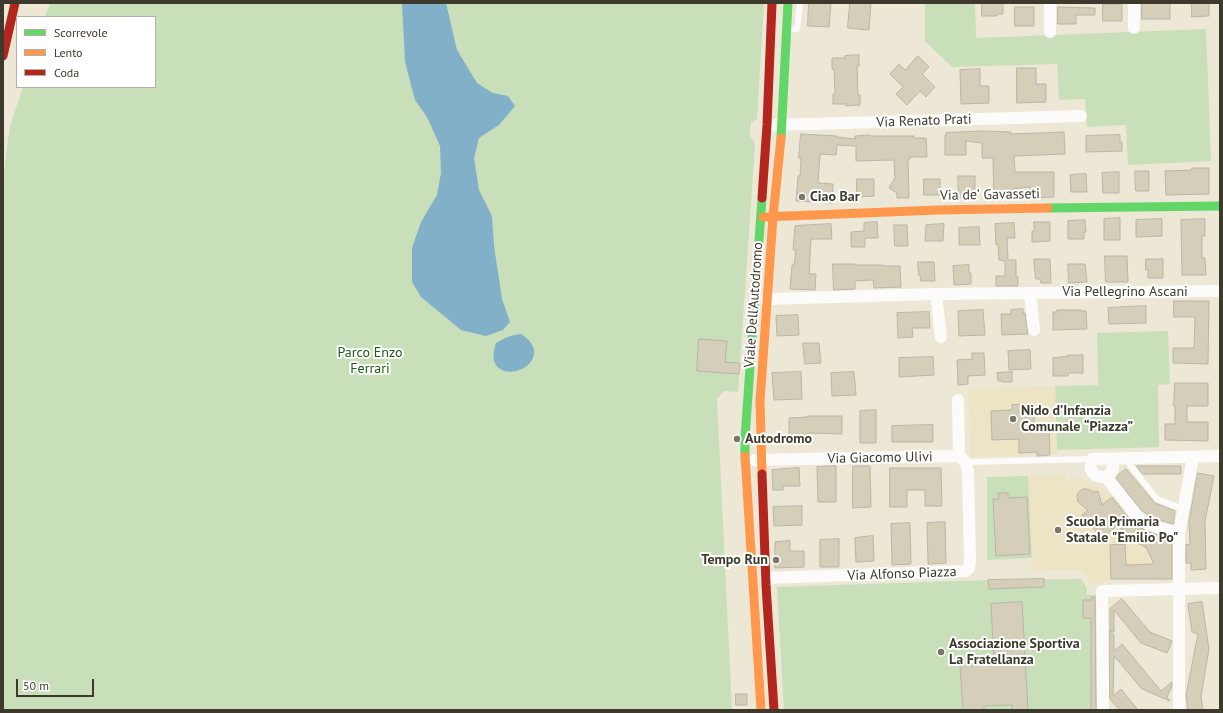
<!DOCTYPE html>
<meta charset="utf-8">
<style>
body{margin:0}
#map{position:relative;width:1223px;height:713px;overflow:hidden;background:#ede7d6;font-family:"PT Sans",sans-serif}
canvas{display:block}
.frame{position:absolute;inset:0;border:4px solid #3d392c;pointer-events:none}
.legend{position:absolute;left:16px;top:16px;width:140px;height:72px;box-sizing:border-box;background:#fff;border:1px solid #b1b0ab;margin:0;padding:5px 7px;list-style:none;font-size:12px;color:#3d392c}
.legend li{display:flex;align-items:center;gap:8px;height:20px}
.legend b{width:20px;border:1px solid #b1b0ab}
.scale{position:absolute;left:16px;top:679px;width:78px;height:18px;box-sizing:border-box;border:2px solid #3d392c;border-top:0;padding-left:5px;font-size:12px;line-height:14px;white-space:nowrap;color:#3d392c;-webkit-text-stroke:3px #fff;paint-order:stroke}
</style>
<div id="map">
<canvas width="1223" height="713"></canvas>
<div class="frame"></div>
<ul class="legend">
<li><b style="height:5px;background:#63d668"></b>Scorrevole</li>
<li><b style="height:5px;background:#ff974d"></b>Lento</li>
<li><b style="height:5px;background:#b3261e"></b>Coda</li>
</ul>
<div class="scale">50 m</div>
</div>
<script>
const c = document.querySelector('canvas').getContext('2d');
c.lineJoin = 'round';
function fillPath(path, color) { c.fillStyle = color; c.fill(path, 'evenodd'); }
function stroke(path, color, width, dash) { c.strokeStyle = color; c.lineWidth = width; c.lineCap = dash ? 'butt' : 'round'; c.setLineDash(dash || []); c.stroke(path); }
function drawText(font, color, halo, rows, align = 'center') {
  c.font = font + ' "PT Sans",sans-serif'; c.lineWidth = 4; c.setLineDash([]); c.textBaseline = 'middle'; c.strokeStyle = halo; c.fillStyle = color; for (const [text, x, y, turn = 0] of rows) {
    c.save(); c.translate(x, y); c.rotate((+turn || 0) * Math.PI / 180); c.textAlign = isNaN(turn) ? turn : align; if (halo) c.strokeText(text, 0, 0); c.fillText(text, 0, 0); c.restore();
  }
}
fillPath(new Path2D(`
 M1055 386 1057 454 971 457 968 389Z
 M1066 475V480L1084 478 1093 486 1105 488 1138 526 1175 540 1177 564H1173V579L1103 580V584H1090L1083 570 1033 571 1028 476Z`), '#ede4c6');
fillPath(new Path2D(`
 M50 3H764L757 119 751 122 750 136 755 144 738 392 724 391 717 399 732 710H3V179L10 126 23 87H155V17H45Z
 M925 3H975L976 38 1206 29 1211 161 1128 165 1126 125 1087 127 1085 99 1059 100 1057 64 952 67 925 41Z
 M1168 331 1170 384 1158 385 1159 447 1057 450 1055 386 1098 385 1097 333Z
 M1028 476 1032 558 987 560V477Z
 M1081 579 1087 588V595L1102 594 1101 710H784L777 587 988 580Z`), '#c8dfba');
fillPath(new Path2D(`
 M402 3H446L457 50 477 83 493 93 508 96 515 106 499 125 479 138 474 158 479 190 492 216 494 246 502 299 510 322 503 330 486 336 461 330 421 297 412 282V248L421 222 437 195 441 173 440 146 427 117 415 100 405 62Z
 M521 334C527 338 532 342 534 350 537 376 481 384 496 343 504 338 511 335 521 334Z`), '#82b0c9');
const building = new Path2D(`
 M809 3H831L829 27 808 26Z
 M850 3H871L869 30 848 28Z
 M982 3H1003V14H997V16H982Z
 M1142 3H1170V19H1142Z
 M1192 3H1209V16L1192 17Z
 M1103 4H1122V21H1103Z
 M1015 7H1034V26H1015Z
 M1058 7 1095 8V15H1076V24H1058Z
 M859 55V66H857L858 95H860V105L846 106V104H833V94H835L834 69H832V58H845V56Z
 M918 56 929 67 922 74 935 87 926 97 920 91 907 105 896 94 903 87 890 74 899 64 905 70Z
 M1017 68H1036V84H1046V102L1017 103Z
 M980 69V86H989V103L961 104 960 70Z
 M982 131 1011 132V134L1064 132 1065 154 1014 156 1015 172H1054V197L1030 198V187L1013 189V198H994L993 158H982V143L966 141V155H945V135H946V133Z
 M801 134 837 136V137L855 139V136L870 135V136H914V138H926L927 157H910V159H908L909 198H897V193L889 188 895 178 894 160 856 161V146L837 145 836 155 820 154 818 183 833 184 832 203 796 201 798 176H800L801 159 799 158Z
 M1120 135V142H1122V151L1086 152V136Z
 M1192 168H1209V194L1166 195 1165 171 1192 170Z
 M1135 171H1149V191H1136Z
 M1119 172V193H1103L1102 173Z
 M1086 174 1087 192H1071L1070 175Z
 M958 176H975V197H959Z
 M857 179H874V196L857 197Z
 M924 179H940V195H924Z
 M1120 218V240H1104V219Z
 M1162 219V236L1136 237V220Z
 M1205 219V236H1202V258H1205L1206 275H1182L1181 220Z
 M1085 220 1086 232H1084V239H1068V221Z
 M877 222 878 238H865V247H851V232L864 231V223Z
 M1034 222H1050V241L1032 242V231H1034Z
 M1014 223 1015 238H1007L1008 260H1016V277H1018V286H996V276H1005V261L999 260 998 244 996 245 995 224Z
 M831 224 832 239H811L809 274H816L815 290 790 289 792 265H794L796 250H793L795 226Z
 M944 224 943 241H925L926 225Z
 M894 225H907L908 246H895Z
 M979 227 980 245H959V228Z
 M1105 256H1127L1128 282H1106Z
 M1034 259H1050L1051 283H1041L1040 279H1036Z
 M1146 259H1163V278H1148V270H1146Z
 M918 262H934L935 281H921L920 275H919Z
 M833 264H855V265H883V266H900L901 287 874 288 873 280 855 281V289L834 290Z
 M1068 264H1085L1087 282 1069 283Z
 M969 265V273H971V284L954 285 953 266Z
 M1174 301H1209L1208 364 1173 363V348H1194L1195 317H1174Z
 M1146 306V323L1109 324 1108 308Z
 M1023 309V313H1025L1028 334 1002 335 1001 314H1011V310Z
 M983 310 985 335 959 336 958 311Z
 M1057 310H1081V311H1086L1087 329 1053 330V312H1057Z
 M929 312 930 328H912L913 337 898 338 897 313Z
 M798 315 799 335 777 336 776 316Z
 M699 339 727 341 725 362 740 363 739 374 697 371Z
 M803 343H819L821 363 805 364Z
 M1030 350 1031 369 1009 370 1008 351Z
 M972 353H984L985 375 968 376V384L958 385 957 360 972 359Z
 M1068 355H1083V373H1068V376H1053V358L1068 356Z
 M933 357 934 375 899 377V358Z
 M801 372 802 399 774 400 772 373Z
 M854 372 856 395 832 396 831 373Z
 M1012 372V382H1002V381H998L997 373Z
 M1175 383H1208V406H1187V422H1208V441L1165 440V424H1175V406H1174Z
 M1034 404V429H1049L1050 455 1037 456V452L1019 453V439L992 440 991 411 1012 410V405Z
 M876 410V443H860V411Z
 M808 416H842V434L809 433V434L789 435V418L808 417Z
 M933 425V442H892V426Z
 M836 466V502H818L817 467Z
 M853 466H870L871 507 853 508Z
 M1137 466H1181V474H1143Z
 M799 468 800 486H783V490H773L772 470Z
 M890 468H941L942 506H925V490H907V507H890Z
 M1126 469 1155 503 1175 511 1173 524 1154 518 1142 511 1116 478 1118 475Z
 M1198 473 1214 476 1205 521 1206 569 1191 570V563H1186V544L1190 545 1189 522Z
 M1083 489H1087L1094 492 1098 491 1102 505 1112 497 1131 521 1137 526 1149 532 1172 539V579H1111L1110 545 1125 544 1126 565 1154 564 1146 547 1130 540 1118 525 1102 538 1082 515 1088 510 1078 502 1077 496 1078 493Z
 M998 493H1008V498L1027 497 1030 554 996 556 993 499H999Z
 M802 506V525L774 526 773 507Z
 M945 522 946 563 928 564 927 523Z
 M910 523 911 564 892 565 891 524Z
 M873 536 874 561 856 562 855 538Z
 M839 539V567H820V540Z
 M790 541V551H804V567L775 568V542Z
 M1044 579V587L989 589 988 580Z
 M1091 597H1095L1096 710H1091V618H1083V600H1092Z
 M1122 599 1150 632 1172 641 1167 653 1141 643 1114 610V632L1110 630V609Z
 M1022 602 1028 710H1012V705L984 706V710H963L960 666 994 664 991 604Z
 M1202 602 1209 649 1201 697 1203 710H1188L1186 695 1198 634 1192 632 1188 604Z
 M1110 630 1114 635V651L1122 644 1161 691 1172 682V686L1167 697 1170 701 1142 689 1114 656 1113 696 1121 689 1138 710H1120L1110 699Z
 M736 694H747V705H736Z`);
fillPath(building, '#d5ceb9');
stroke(building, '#b9b5a8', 1);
stroke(new Path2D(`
 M788 30 797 29 800 3
 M1125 459 1157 499 1183 509
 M965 462 1092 459`), '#fcfbf9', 6);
stroke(new Path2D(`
 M1134 28V3
 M1050 32V3
 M775 125 1081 116
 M1030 293 1034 330
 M936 294 941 337
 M767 299 936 294 1220 291
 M1112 459C1120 484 1083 482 1092 459L1220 456
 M754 460 959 456 958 400
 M1106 477 1137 516C1148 527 1164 529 1179 533
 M766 578 966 571 969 568 970 560 968 471 965 462 959 456
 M1103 710 1102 591 1220 588
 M1179 710V533L1193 457`), '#fcfbf9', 12);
stroke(new Path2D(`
 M781 138 788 3
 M1048 208 1220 206
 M745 456V438L762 198`), '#63d668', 9);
stroke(new Path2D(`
 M763 217 938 210 1048 208
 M745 456 761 710
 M762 474 760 401 773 217 781 138`), '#ff974d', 9);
stroke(new Path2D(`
 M3 56 15 3
 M762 198 767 125 772 3
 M762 474 766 585 774 710`), '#b3261e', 9);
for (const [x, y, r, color] of [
 [802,197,4,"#7b7668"],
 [1013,419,4,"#7b7668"],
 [737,439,4,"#7b7668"],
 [1058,530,4,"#7b7668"],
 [776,560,4,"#7b7668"],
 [941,652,4,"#7b7668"]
]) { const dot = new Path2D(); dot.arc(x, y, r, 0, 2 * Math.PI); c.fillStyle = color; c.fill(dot); stroke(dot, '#fff', 1.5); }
drawText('14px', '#3d392c', '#fff', [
 ["Via Renato Prati",924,121,-2],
 ["Via de’ Gavasseti",990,195,-1],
 ["Via Pellegrino Ascani",1125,292],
 ["Viale Dell'Autodromo",754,305,-86],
 ["Via Giacomo Ulivi",880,458,-1],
 ["Via Alfonso Piazza",902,574,-2]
]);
drawText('bold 14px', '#3d392c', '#fff', [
 ["Ciao Bar",810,197],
 ["Nido d’Infanzia",1021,411],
 ["Comunale “Piazza”",1021,427],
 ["Autodromo",745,439],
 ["Scuola Primaria",1066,522],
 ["Statale \"Emilio Po\"",1066,538],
 ["Tempo Run",768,560,"right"],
 ["Associazione Sportiva",949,644],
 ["La Fratellanza",949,660]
], 'left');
drawText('14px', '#1b5e15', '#fff', [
 ["Parco Enzo",370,353],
 ["Ferrari",370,369]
]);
</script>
